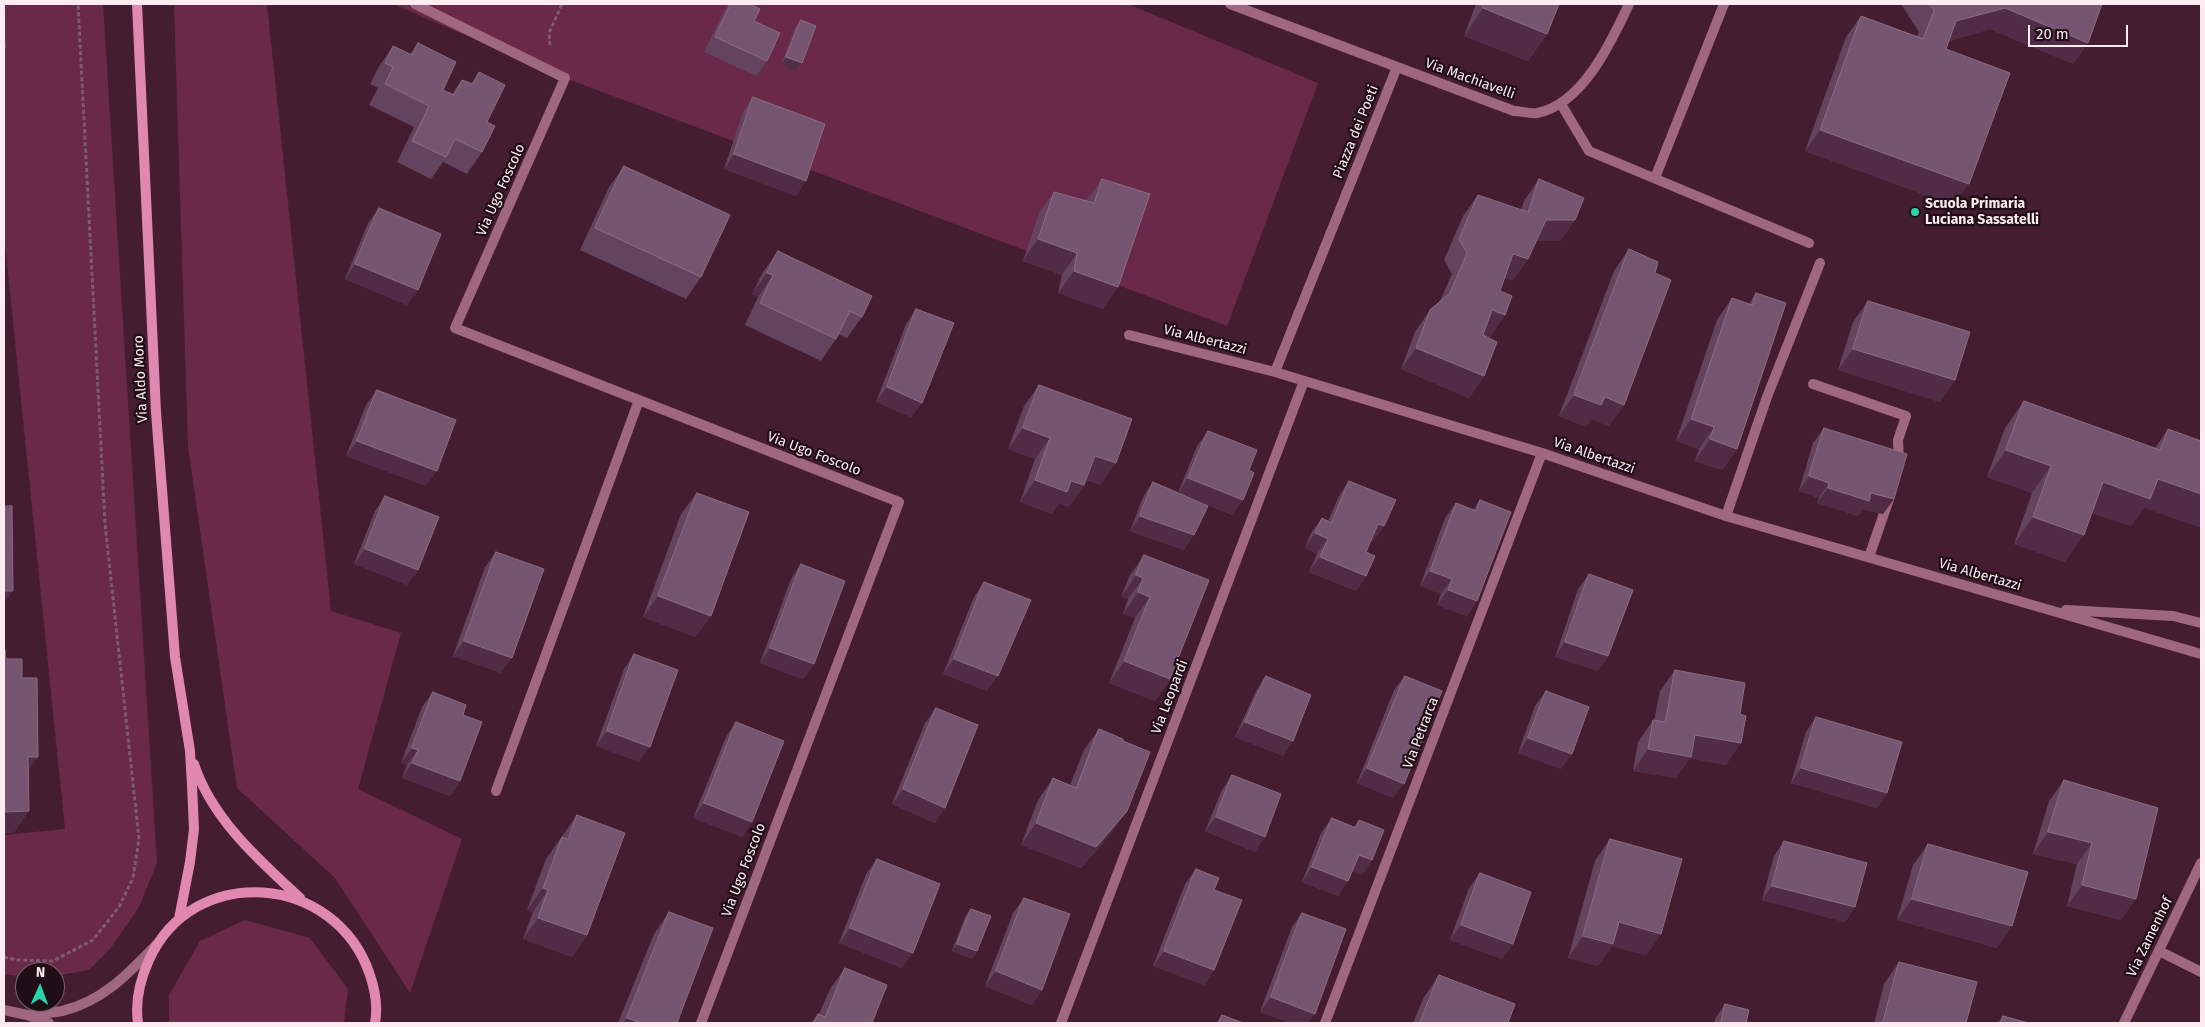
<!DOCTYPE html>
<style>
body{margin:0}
#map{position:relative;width:2205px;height:1027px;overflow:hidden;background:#451d30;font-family:"Fira Sans",sans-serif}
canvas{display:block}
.frame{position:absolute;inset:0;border:5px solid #fcebf1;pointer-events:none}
.north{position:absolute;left:15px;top:962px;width:50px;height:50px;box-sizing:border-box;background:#200e16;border:1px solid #78666e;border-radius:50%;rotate:2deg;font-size:14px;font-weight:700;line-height:20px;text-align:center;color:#fcebf1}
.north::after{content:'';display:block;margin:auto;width:18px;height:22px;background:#29d5ad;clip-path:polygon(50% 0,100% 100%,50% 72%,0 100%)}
.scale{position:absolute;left:2028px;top:25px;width:100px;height:22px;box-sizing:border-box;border:2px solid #fcebf1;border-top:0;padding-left:6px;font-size:15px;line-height:18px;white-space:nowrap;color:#fcebf1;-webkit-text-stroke:4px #200e16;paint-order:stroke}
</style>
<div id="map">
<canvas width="2205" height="1027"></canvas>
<div class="frame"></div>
<div class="north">N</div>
<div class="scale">20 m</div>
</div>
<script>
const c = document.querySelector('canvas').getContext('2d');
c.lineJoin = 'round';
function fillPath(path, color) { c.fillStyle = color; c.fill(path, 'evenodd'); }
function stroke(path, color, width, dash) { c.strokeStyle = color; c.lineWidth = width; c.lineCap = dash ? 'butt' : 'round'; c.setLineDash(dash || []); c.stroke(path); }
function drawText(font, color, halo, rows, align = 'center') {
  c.font = font + ' "Fira Sans",sans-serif'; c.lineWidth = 4.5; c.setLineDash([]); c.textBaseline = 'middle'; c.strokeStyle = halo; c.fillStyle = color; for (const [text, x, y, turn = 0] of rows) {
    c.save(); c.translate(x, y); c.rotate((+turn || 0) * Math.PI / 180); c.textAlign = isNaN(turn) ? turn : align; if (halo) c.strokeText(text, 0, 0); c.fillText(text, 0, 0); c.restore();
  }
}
fillPath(new Path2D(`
 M4 4H103L157 863 139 907 110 949 89 970 55 976V972H25V977L4 974V835L65 829 4 234Z
 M174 4H267L331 611 401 633 358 789 462 839 410 993 335 878 237 788 188 446Z
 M393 4H1128L1318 83 1227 326 565 78Z
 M245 920 310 938 348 989 344 1023H169V995L200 941Z`), '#6a2949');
stroke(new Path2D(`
 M550 45 549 33 562 4
 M4 957 16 960 53 961 93 940 119 907 133 878 139 839 105 524 78 4`), '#7d5c6b', 3, [4, 2.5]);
stroke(new Path2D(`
 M415 4 565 78
 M1561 104 1589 151 1809 243
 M1655 178 1724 4
 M1813 384 1906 416 1898 440 1899 464
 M1726 516 1767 397 1820 263
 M1869 557 1889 499
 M2159 951 2201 972`), '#a06880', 10);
stroke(new Path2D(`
 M1230 4 1514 111C1521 111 1530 114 1537 113 1583 104 1611 42 1629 4
 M565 78 455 328 899 502 701 1023
 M1129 335 1275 372 1542 453 1726 516 2201 654
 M1275 372 1397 67
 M2066 610 2173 616 2201 623
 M496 791 639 400
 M1061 1023 1304 381
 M1325 1023 1542 453
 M2124 1023 2201 863`), '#a06880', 10);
stroke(new Path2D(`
 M4 1010 27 1015 49 1023
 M27 1015C38 1014 51 1013 62 1011 102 1002 128 974 156 945`), '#a06880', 10);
stroke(new Path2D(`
 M137 4 156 412 175 657 190 751 192 785 194 829 190 862 179 919
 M194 764C212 819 259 860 300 898
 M138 1023C135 1002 140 980 149 960 193 862 336 873 370 975 375 990 378 1007 375 1023`), '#e188b0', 10);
fillPath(new Path2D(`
 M729 4H750L767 61 756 76 704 52 724 11Z
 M1476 4H1559L1547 34 1528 61 1464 36Z
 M1901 4H2102L2088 43 2073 64 1990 29 1949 41 1946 49 1953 205 1805 151 1846 37 1861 16 1917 36 1919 32Z
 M801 20 802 63 796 71 781 65 795 28Z
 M418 43 443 90 452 94 462 80 471 84 479 72 487 122 482 152 467 174 443 162 431 179 397 162 414 127 369 105 378 88 370 84 378 68 393 46 410 54Z
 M753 97 796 196 724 169 743 112Z
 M624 166 701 277 686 299 580 250 609 187Z
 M1102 179 1118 287 1103 309 1058 293 1062 275 1023 261 1039 213 1054 192 1086 201Z
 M1539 179 1575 220 1560 241H1536L1528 259 1513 280 1505 278 1500 291 1505 315 1490 337 1483 334 1484 376 1469 398 1401 369 1415 332 1430 310 1440 301 1452 274 1444 260 1463 216 1478 195 1521 210 1524 201Z
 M379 208 407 305 345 279 368 223Z
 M1629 249 1624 405 1609 426 1591 419 1586 427 1559 416 1614 271Z
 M778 251 862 317 847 338 838 334 836 339 821 361 745 325 758 297 752 294 763 272Z
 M1756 293 1737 449 1722 470 1695 461 1699 449 1676 441 1717 320 1732 298 1749 304Z
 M1868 301 1955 380 1940 402 1838 370 1853 322Z
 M916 309 922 403 911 417 876 402 906 324Z
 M1039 385 1101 485 1086 480 1084 485 1069 507 1059 503 1052 514 1020 502 1035 459 1008 449 1024 406Z
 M377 390 426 486 346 456 366 405Z
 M2024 401 2155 448 2168 429 2144 508 2131 526 2092 513 2065 562 2014 544 2032 493 1987 477 2005 428Z
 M1824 428 1894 499 1883 514 1863 509 1858 516 1817 503 1819 498 1799 491 1813 443Z
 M1208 431 1249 470 1232 515 1186 496 1184 550 1130 531 1143 497 1153 482 1178 493 1197 446Z
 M1349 481 1374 541 1371 540 1366 552V576L1356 591 1309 572 1317 554 1305 548 1311 533 1322 518 1328 521 1339 496Z
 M697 493 711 616 695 637 643 617 681 514Z
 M385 496 408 585 354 564 375 511Z
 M1480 500 1477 601 1467 616 1437 605 1441 594 1420 586 1445 518 1456 503 1473 510Z
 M496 552 501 673 453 656 485 567Z
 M1144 555 1170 679 1155 701 1109 683 1135 618 1123 614 1128 599 1121 597 1129 577Z
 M801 564 814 664 803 679 760 663 791 579Z
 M1589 574 1608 656 1598 671 1555 657 1578 589Z
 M984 582 987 691 943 674 974 597Z
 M634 654 639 762 596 746 624 669Z
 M1675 670 1726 765 1690 758 1676 778 1633 771 1638 742 1653 720 1654 721 1660 691Z
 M1266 676 1283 756 1235 737 1256 691Z
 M1405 676 1393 798 1357 783 1394 690Z
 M1546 691 1561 769 1518 753 1535 706Z
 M433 692 460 781 450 796 402 778 407 765 401 763 422 707Z
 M936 708 935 823 892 804 925 723Z
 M1816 717 1887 793 1877 808 1791 783 1806 732Z
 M736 722 752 822 742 837 693 818 726 737Z
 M1099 729 1123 741 1112 832 1081 868 1021 845 1038 800 1053 778 1070 785 1084 750Z
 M1232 775 1255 852 1205 831 1222 790Z
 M2064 780 2158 808 2121 920 2067 906 2077 864 2033 854 2049 801Z
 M577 815 587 935 572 957 523 939 533 912 527 910 546 859Z
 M1332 818 1354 827 1359 820 1372 860 1362 875 1352 871 1338 896 1302 882 1321 833Z
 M1610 839 1661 934 1646 955 1612 946 1598 966 1568 958 1595 861Z
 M1784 841 1855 907 1845 922 1762 900 1774 856Z
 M1928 844 2012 926 1997 948 1897 920 1913 865Z
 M877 859 902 968 839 943 866 874Z
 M1196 869 1214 890V970L1204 985 1153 966 1185 884Z
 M1480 873 1513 944 1502 959 1450 940 1469 888Z
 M1024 898 1042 990 1032 1005 985 986 1013 913Z
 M971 909 977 951 972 959 952 951 965 917Z
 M669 912 677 1023H618L654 934Z
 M1302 913 1308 1023 1260 1012 1292 927Z
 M1899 962 1966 1023H1874L1884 984Z
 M845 968 872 1023H811L818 1014H819L830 989Z
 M1439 975 1508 1023H1413L1424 997Z
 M1725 1004 1746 1023H1714L1715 1019Z
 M1222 1015 1243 1023H1216Z
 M2003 1016 2028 1023H1998Z`), '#64435f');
fillPath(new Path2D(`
 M1483 8 1547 34 1528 61 1464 36Z
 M2005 8 2088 43 2073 64 1990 29 1941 43 1956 21Z
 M786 57 802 63 796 71 781 65Z
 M1820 130 1969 184 1953 205 1805 151Z
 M734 154 806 181 796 196 724 169Z
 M1546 220H1575L1560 241H1531Z
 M1038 239 1077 253 1062 275 1023 261Z
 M1513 254 1528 259 1513 280 1498 276Z
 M355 264 418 290 407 305 345 279Z
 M1074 271 1118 287 1103 309 1058 293Z
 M767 273 773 275 758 297 752 294Z
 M1492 310 1505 315 1490 337 1477 332Z
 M1416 348 1484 376 1469 398 1401 369Z
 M1853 349 1955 380 1940 402 1838 370Z
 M887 387 922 403 911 417 876 402Z
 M1574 395 1605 397 1624 405 1609 426 1591 419 1586 427 1559 416Z
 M1691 419 1714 427 1699 449 1676 441Z
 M1023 428 1050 438 1035 459 1008 449Z
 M1710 439 1737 449 1722 470 1695 461Z
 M357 441 437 471 426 486 346 456Z
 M2006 450 2051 466 2032 493 1987 477Z
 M1095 456 1116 463 1101 485 1080 477Z
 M1809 476 1829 483 1819 498 1799 491Z
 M1188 478 1243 500 1232 515 1178 493Z
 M2158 479 2201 494V528L2144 508 2131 526 2084 510 2103 482Z
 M1035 480 1071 481 1084 485 1069 507 1059 503 1052 514 1020 502Z
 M1828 488 1871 493 1894 499 1883 514 1863 509 1858 516 1817 503Z
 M1140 516 1194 535 1184 550 1130 531Z
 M2033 517 2084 535 2065 562 2014 544Z
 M1378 524 1384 526 1374 541 1368 539Z
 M1315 533 1328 539 1317 554 1305 548Z
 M365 549 418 570 408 585 354 564Z
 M1320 557 1366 576 1356 591 1309 572Z
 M1430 571 1452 579 1441 594 1420 586Z
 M1136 575 1143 578 1128 599 1121 597Z
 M1448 590 1477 601 1467 616 1437 605Z
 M4 591H13L4 603Z
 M1138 592 1150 597 1135 618 1123 614Z
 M658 596 711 616 695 637 643 617Z
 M464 641 512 658 501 673 453 656Z
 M1565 642 1608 656 1598 671 1555 657Z
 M770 648 814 664 803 679 760 663Z
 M954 659 998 676 987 691 943 674Z
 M1124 661 1170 679 1155 701 1109 683Z
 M1245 722 1293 741 1283 756 1235 737Z
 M607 731 650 747 639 762 596 746Z
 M1695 735 1741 743 1726 765 1690 758 1676 778 1633 771 1648 749Z
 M1528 738 1572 754 1561 769 1518 753Z
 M412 748 418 750 407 765 401 763Z
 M28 757H38L23 779Z
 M412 763 460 781 450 796 402 778Z
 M1367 768 1404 784 1393 798 1357 783Z
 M1801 768 1887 793 1877 808 1791 783Z
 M903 789 945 808 935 823 892 804Z
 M704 803 752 822 742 837 693 818Z
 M29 811 14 833H4V812Z
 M1127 811 1112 832 1081 868 1021 845 1036 823Z
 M1216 817 1265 837 1255 852 1205 831Z
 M2048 832 2092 843 2077 864 2033 854Z
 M1359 855 1372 860 1362 875 1349 870Z
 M1312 867 1348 881 1338 896 1302 882Z
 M2082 885 2136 899 2121 920 2067 906Z
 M1772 886 1855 907 1845 922 1762 900Z
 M543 888 548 890 533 912 527 910Z
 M1912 899 2012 926 1997 948 1897 920Z
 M538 918 587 935 572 957 523 939Z
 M1619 922 1661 934 1646 955 1612 946 1598 966 1568 958 1583 936Z
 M1461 925 1513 944 1502 959 1450 940Z
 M850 928 913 953 902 968 839 943Z
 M957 944 977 951 972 959 952 951Z
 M1164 951 1214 970 1204 985 1153 966Z
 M996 971 1042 990 1032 1005 985 986Z
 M1271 997 1315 1014 1308 1023H1290L1260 1012Z
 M627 1018 641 1023H623Z`), '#512c46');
const building = new Path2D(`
 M731 4H750L760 9 754 21 780 33 767 61 715 37Z
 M1484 4H1559L1547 34 1483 8Z
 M1930 4H2102L2088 43 2005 8 1956 21 1946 49 2010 73 1969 184 1820 130 1861 16 1923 39 1934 11Z
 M801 20 816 26 802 63 786 57Z
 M4 24 5 48H4Z
 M418 43 456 62 443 90 454 95 462 80 473 84 479 72 505 85 487 122 495 126 482 152 455 139 446 157 412 141 429 106 385 84 393 67 385 63 393 46 412 55Z
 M753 97 825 124 806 181 734 154Z
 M624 166 730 215 701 277 595 228Z
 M1102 179 1150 194 1118 287 1074 271 1077 253 1038 239 1054 192 1094 203Z
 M1539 179 1584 198 1575 220H1546L1528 259 1513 254 1500 291 1512 296 1505 315 1492 310 1483 335 1497 342 1484 376 1416 348 1430 310 1450 293 1467 253 1459 239 1478 195 1528 212Z
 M379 208 441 234 418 290 355 264Z
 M1629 249 1658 262 1655 273 1671 280 1624 405 1605 397 1601 405 1574 395Z
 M778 251 872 296 862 317 850 311 836 339 760 303 773 275 767 273Z
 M1756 293 1786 303 1737 449 1710 439 1714 427 1691 419 1732 298 1752 305Z
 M1868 301 1970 332 1955 380 1853 349Z
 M916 309 954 323 922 403 887 387Z
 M1039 385 1132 419 1116 463 1095 456 1084 485 1071 481 1067 492 1035 480 1050 438 1023 428Z
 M377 390 456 420 437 471 357 441Z
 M2024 401 2160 450 2168 429 2201 441V494L2158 479 2150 499 2103 482 2084 535 2033 517 2051 466 2006 450Z
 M1824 428 1907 454 1894 499 1871 493 1869 501 1828 488 1829 483 1809 476Z
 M1208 431 1257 450 1249 470 1254 473 1243 500 1188 478Z
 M1349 481 1396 500 1384 526 1378 524 1366 552 1375 556 1366 576 1320 557 1328 539 1315 533 1322 518 1331 523Z
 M1153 482 1208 506 1194 535 1140 516Z
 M697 493 749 512 711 616 658 596Z
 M385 496 439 517 418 570 365 549Z
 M1480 500 1511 512 1477 601 1448 590 1452 579 1430 571 1456 503 1476 511Z
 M12 506 13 591H4V507Z
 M496 552 544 569 512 658 464 641Z
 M1144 555 1209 580 1170 679 1124 661 1150 597 1138 592 1143 578 1136 575Z
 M801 564 845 581 814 664 770 648Z
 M1589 574 1633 590 1608 656 1565 642Z
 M984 582 1031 600 998 676 954 659Z
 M4 649H5L6 659H22V678H37L38 757H28L29 811 4 812Z
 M634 654 678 670 650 747 607 731Z
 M1675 670 1745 683 1740 714 1746 716 1741 743 1695 735 1691 757 1648 749 1653 720 1665 722Z
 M1266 676 1311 695 1293 741 1245 722Z
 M1405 676 1442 691 1404 784 1367 768Z
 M1546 691 1589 707 1572 754 1528 738Z
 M433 692 466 705 463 715 482 722 460 781 412 763 418 750 412 748Z
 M936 708 978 725 945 808 903 789Z
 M1816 717 1902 742 1887 793 1801 768Z
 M736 722 784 741 752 822 704 803Z
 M1099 729 1123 739V741L1150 752 1127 811 1096 847 1036 823 1053 778 1076 788Z
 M1232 775 1281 794 1265 837 1216 817Z
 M2064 780 2158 808 2136 899 2082 885 2092 843 2048 832Z
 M577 815 625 833 587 935 538 918 548 890 543 888 562 837 568 839Z
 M1332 818 1356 828 1359 820 1384 830 1372 860 1359 855 1348 881 1312 867Z
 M1610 839 1682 859 1661 934 1619 922 1613 944 1583 936Z
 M1784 841 1867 863 1855 907 1772 886Z
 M1928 844 2028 872 2012 926 1912 899Z
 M877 859 940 884 913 953 850 928Z
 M1196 869 1219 878 1214 890 1242 900 1214 970 1164 951Z
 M1480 873 1531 892 1513 944 1461 925Z
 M1024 898 1070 914 1042 990 996 971Z
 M971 909 991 916 977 951 957 944Z
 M669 912 713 928 677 1023H641L627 1018Z
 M1302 913 1346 929 1315 1014 1271 997Z
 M1899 962 1977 982 1966 1023H1883Z
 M845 968 887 985 872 1023H814L818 1014 825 1017Z
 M1439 975 1515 1004 1508 1023H1420Z
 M1725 1004 1749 1010 1746 1023H1721Z
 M1222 1015 1243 1023H1219Z
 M2003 1016 2028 1023H2001Z`);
fillPath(building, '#75556f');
stroke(building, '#8a6c83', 1);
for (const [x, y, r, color] of [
 [1915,212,5,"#29d5ad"]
]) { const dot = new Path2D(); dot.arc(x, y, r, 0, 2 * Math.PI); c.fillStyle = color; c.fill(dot); stroke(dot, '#200e16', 2); }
drawText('14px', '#fcebf1', '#200e16', [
 ["Via Machiavelli",1470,79,20],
 ["Piazza dei Poeti",1356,132,-68],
 ["Via Ugo Foscolo",501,190,-66],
 ["Via Albertazzi",1205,340,14],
 ["Via Aldo Moro",141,379,-93],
 ["Via Ugo Foscolo",814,454,21],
 ["Via Albertazzi",1594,456,19],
 ["Via Albertazzi",1980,575,16],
 ["Via Leopardi",1170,697,-69],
 ["Via Petrarca",1421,733,-69],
 ["Via Ugo Foscolo",744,870,-69],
 ["Via Zamenhof",2150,937,-64]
]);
drawText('bold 14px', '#fcebf1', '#200e16', [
 ["Scuola Primaria",1925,204],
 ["Luciana Sassatelli",1925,220]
], 'left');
</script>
